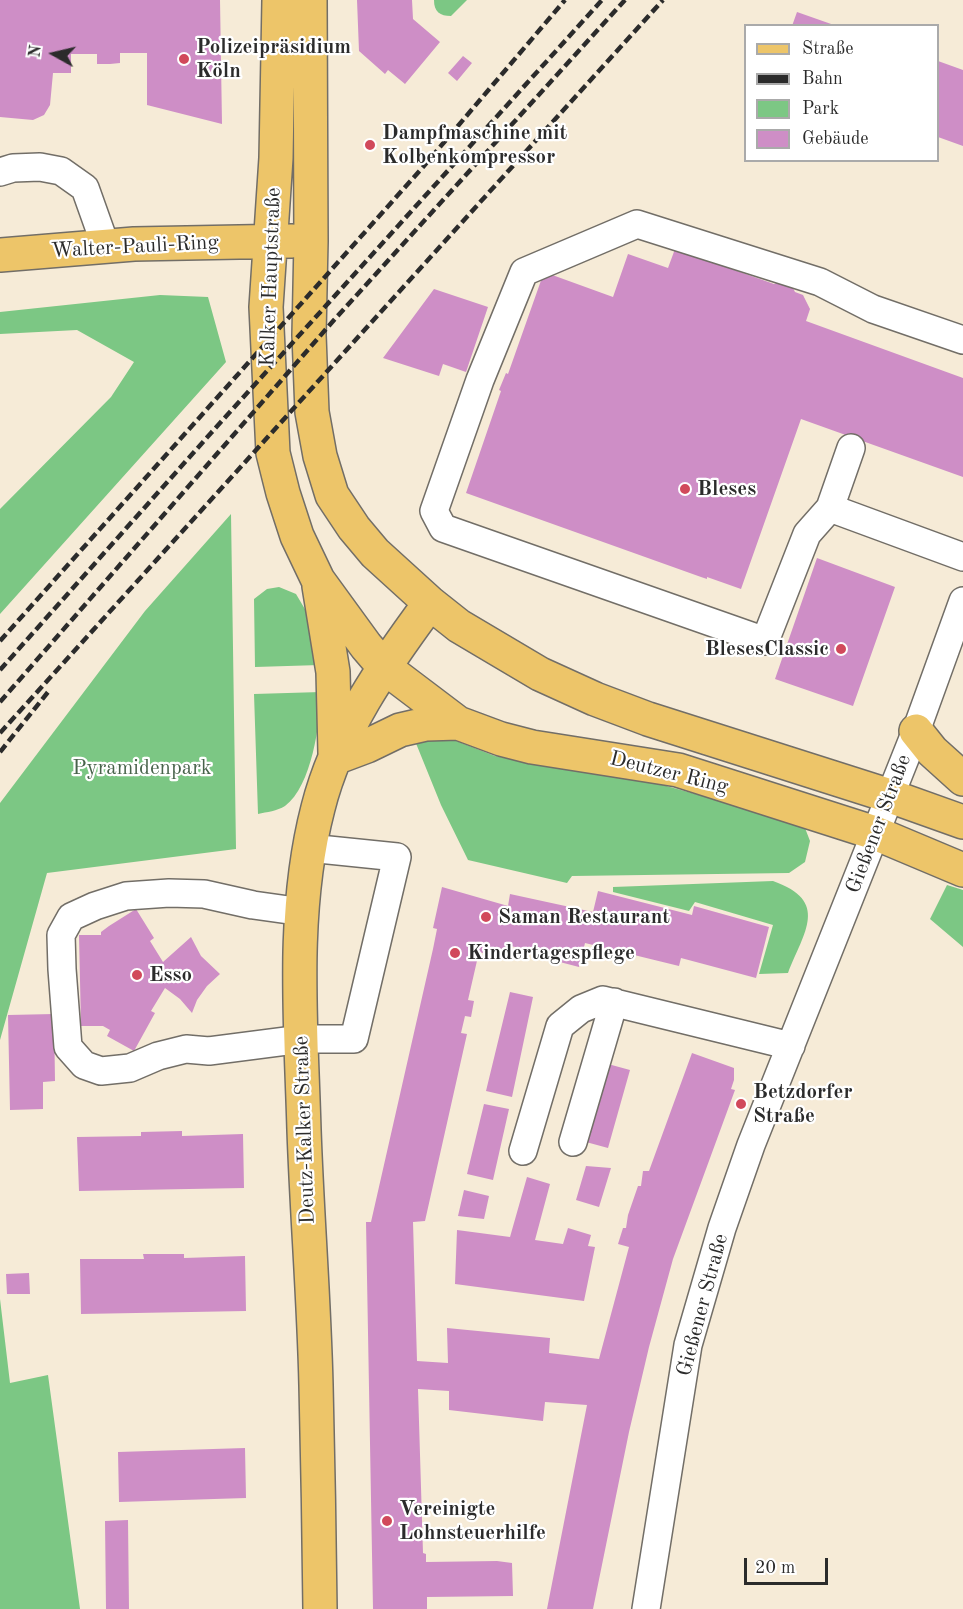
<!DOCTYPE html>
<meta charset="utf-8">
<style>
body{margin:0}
#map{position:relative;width:963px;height:1609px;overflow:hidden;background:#f6ebd7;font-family:"Old Standard TT",serif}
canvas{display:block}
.legend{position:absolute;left:744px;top:24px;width:195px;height:138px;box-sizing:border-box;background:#fff;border:2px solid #aaa;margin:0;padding:8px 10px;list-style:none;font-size:18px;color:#2b2b2b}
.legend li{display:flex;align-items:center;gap:12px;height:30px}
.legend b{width:30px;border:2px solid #aaa}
.north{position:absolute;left:24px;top:24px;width:60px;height:60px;-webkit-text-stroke:4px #fff;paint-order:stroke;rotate:278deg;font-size:16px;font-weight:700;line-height:24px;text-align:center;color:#2b2b2b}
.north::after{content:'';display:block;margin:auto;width:21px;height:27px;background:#2b2b2b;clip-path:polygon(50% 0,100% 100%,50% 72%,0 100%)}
.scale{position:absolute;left:744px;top:1558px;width:84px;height:27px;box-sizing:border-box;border:3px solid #2b2b2b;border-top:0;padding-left:8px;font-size:18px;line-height:21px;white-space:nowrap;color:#2b2b2b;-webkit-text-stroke:4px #fff;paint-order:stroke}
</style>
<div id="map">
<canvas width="963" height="1609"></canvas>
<ul class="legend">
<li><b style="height:8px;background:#edc569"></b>Straße</li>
<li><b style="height:8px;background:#2b2b2b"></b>Bahn</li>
<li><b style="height:16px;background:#7cc784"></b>Park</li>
<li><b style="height:16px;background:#ce8ec6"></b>Gebäude</li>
</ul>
<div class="north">N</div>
<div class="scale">20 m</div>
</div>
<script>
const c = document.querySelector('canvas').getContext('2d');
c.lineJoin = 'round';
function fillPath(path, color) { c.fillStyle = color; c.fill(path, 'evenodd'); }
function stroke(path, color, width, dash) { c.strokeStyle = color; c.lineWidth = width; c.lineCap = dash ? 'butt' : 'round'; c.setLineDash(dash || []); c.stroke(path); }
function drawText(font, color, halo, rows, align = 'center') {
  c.font = font + ' "Old Standard TT",serif'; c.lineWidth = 4.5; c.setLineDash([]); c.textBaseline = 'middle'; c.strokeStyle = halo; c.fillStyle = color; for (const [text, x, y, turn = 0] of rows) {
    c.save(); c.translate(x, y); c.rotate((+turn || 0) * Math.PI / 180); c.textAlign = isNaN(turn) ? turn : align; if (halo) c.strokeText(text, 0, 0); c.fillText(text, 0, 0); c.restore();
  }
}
fillPath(new Path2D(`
 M434 0H467L451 16C440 16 434 12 434 0Z
 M160 295 208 297 226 362 0 614V509L111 397 134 362 77 330 0 334V312Z
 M231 514 236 849 47 873 0 1040V803L145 611Z
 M279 587 296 594 309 616 320 665 255 667 254 599 267 589Z
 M321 692C320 723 312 786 285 806 277 811 267 812 258 814L254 694Z
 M441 735 495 756 652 782 717 800 805 828 810 841 805 862 789 873 572 876 567 883 468 860 441 805 413 736Z
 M773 881C830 901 804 932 788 973L759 974 773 925 695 902 689 911 613 892V887Z
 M947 885 963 890V947L930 919Z
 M0 1299 10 1383 48 1375 80 1609H0Z`), '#7cc784');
fillPath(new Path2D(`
 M0 0H220L222 124 147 105V53H120V63L110 64H97V54H71V73H53L50 105 44 115 33 120 0 117Z
 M357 0H412L413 19 440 42 405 84 388 70 385 74 359 51Z
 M797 12 834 25V26H792Z
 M463 56 472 63 457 81 448 73Z
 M938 61 963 70V146L938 137Z
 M675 249 774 284 779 282 792 286 795 292 803 295 810 309 806 321 963 378V477L801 419 741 589 707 577V579L701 577 466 493 501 391 499 390 506 373 508 374 544 272 613 297 628 254 668 268Z
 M434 289 488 307 466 372 443 364 439 376 383 358Z
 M817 558 895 587 853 706 775 679Z
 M442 887 508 906 510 894 593 912 598 891 692 915 694 906 769 927 756 978 681 958 679 966 585 943 579 967 529 954V950L506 945 504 958 479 952 468 1000 474 1001 471 1017 465 1016 461 1033 467 1034 425 1221 413 1222 417 1361 448 1363 447 1328 550 1338 549 1353 599 1359 629 1247 618 1244 623 1228H626L628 1215 638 1186H641L643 1171H649L692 1053 734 1068V1080L731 1089 735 1090 673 1259 649 1347 629 1432 593 1609H547L587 1405 545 1402 543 1421 449 1410V1391L418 1389 423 1553 426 1554V1562L497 1561 512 1563 513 1596 427 1597V1609H373L366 1222H371L433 949 437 929 433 928Z
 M136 909 154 938 150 941 163 962 191 937 201 956 220 974 207 986 197 1000 192 1013 180 999 165 988 151 1011 155 1013 134 1051 107 1036 110 1030 103 1026H81L79 935H101V932L109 926Z
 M510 992 533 997 512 1097 486 1091Z
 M54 1014 55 1081 43 1082V1109L10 1110 8 1015Z
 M608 1064 630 1070 608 1148 586 1142Z
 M484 1104 509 1109 493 1180 467 1174Z
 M182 1131V1136L243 1134 244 1188 79 1191 77 1137 141 1136V1132Z
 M586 1166 611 1168 599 1207 576 1200Z
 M527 1177 550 1184 535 1240 563 1244 568 1228 591 1235 588 1246 595 1247 584 1301 455 1284 457 1230 510 1237Z
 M464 1190 489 1196 484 1219 458 1216Z
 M143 1254H184V1258L245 1256 246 1311 81 1314 80 1259H144Z
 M29 1273 30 1294H7L6 1274Z
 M245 1448 246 1498 119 1502 118 1452Z
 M128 1520 129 1609H106L105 1521Z`), '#ce8ec6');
const minor = new Path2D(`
 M0 172 13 168 40 167 61 171 85 188 106 247
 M963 340 873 309 820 282 637 224 524 272 480 380 434 511 443 528 765 641 807 534 830 508 963 557
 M830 508 851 448
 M303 912 253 905 204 894 169 893 126 896 95 906 71 917 61 935 62 969 68 1047 84 1065 101 1071 130 1068 158 1056 186 1049 209 1051 302 1039H354L397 857 309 848
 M573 1142 614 1002
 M523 1151 560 1026 581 1009 603 1000 791 1046
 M646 1609 688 1345 722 1228 751 1145 916 731 963 601`);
const major = new Path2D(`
 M279 0 276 158 266 307 273 453 283 493 297 536 318 580 366 646 384 667 458 723 501 739 532 747 678 770 875 833 963 870
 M310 0 311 241 309 335 312 412 320 456 332 495 354 528 375 553 430 603 459 626 540 674 595 699 648 719 890 796 963 822
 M0 255 134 244 292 241
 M319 586 333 672 335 753
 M916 731 932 751 963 779
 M335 758 367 746 400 730 426 724 458 723
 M320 1609C319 1534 318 1460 316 1385 314 1300 307 1215 304 1130 301 1023 291 912 318 808 337 732 384 665 430 603`);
stroke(minor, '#726e67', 30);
stroke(major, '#726e67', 36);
stroke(minor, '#fff', 27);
stroke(major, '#edc569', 33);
stroke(new Path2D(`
 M0 641 423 167 565 0
 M0 670 211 433 602 0
 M0 702 334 320 625 0
 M0 733 663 0
 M0 752 48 692`), '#2b2b2b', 4.5, [9, 4.5]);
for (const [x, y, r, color] of [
 [184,59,6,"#d1495b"],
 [370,145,6,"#d1495b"],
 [685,489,6,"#d1495b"],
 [841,649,6,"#d1495b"],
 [486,917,6,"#d1495b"],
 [455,953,6,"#d1495b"],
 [137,975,6,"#d1495b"],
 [741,1104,6,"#d1495b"],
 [387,1521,6,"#d1495b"]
]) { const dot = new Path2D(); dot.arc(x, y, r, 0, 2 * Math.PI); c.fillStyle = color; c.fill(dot); stroke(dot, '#fff', 2); }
drawText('bold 21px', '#2b2b2b', '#fff', [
 ["Polizeipräsidium",196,47],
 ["Köln",196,71],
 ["Dampfmaschine mit",382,133],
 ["Kolbenkompressor",382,157],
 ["Bleses",697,489],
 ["BlesesClassic",829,649,"right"],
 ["Saman Restaurant",498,917],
 ["Kindertagespflege",467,953],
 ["Esso",149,975],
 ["Betzdorfer",753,1092],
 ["Straße",753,1116],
 ["Vereinigte",399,1509],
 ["Lohnsteuerhilfe",399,1533]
], 'left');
drawText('21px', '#2b2b2b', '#fff', [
 ["Walter-Pauli-Ring",135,247,-3],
 ["Kalker Hauptstraße",271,277,-88],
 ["Deutzer Ring",669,773,14],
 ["Gießener Straße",879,824,-69],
 ["Deutz-Kalker Straße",305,1130,-92],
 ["Gießener Straße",703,1305,-75]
]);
drawText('21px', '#47624a', '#fff', [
 ["Pyramidenpark",142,768]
]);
</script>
